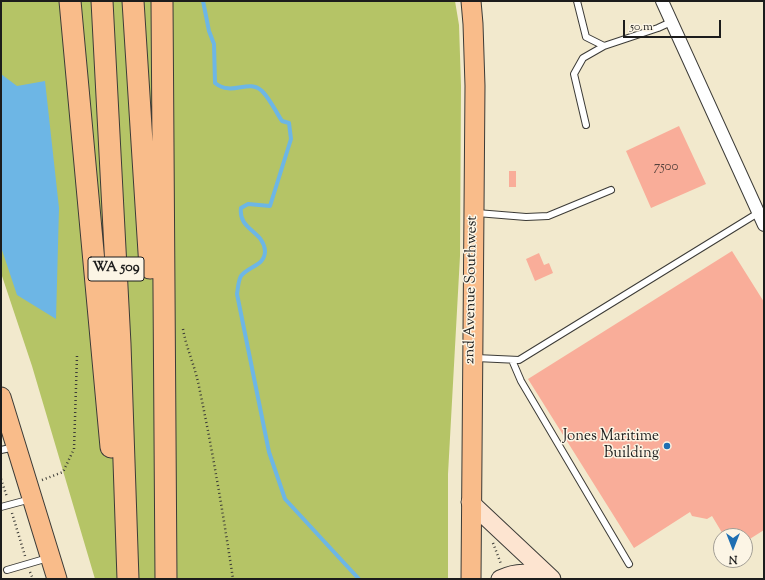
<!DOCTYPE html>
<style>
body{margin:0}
#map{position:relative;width:765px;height:580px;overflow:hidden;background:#f2e9cd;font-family:"Sorts Mill Goudy",serif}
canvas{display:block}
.frame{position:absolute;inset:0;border:2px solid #1c1c1c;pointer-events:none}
.north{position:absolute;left:713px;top:528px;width:40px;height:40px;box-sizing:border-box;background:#fcf5e5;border:1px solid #a29e95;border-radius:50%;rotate:180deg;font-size:11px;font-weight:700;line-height:16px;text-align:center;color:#1c1c1c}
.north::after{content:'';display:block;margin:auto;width:14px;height:18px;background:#1f6fb2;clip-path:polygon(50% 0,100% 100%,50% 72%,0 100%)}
.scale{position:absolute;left:623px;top:20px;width:98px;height:18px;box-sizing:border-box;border:2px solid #1c1c1c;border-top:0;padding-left:5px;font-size:12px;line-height:14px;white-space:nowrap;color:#1c1c1c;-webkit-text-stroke:3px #fcf5e5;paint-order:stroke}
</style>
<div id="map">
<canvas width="765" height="580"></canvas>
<div class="frame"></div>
<div class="north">N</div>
<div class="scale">50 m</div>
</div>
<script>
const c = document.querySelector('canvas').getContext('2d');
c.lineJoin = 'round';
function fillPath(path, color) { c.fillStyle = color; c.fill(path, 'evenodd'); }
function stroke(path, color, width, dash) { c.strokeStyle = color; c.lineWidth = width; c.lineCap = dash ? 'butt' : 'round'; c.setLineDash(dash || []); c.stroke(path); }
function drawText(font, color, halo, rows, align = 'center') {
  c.font = font + ' "Sorts Mill Goudy",serif'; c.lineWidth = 3; c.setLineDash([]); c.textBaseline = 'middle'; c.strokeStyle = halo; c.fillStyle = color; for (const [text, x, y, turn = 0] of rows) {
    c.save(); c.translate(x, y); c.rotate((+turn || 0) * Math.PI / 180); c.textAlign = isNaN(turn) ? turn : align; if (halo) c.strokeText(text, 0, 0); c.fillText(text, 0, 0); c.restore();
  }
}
fillPath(new Path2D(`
 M1 1H455L459 25 461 86 460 256 448 474V579H95L32 366 1 273Z`), '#b5c466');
fillPath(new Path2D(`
 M1 74 17 86 45 81 59 208 56 319 17 295 1 247Z`), '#6db6e5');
stroke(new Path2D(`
 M203 1 209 31 214 44 215 83C233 97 248 78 262 91 270 99 276 112 282 121L289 123 291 139 270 206 248 204 241 208C238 230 264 231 265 251 265 266 248 266 241 276 238 281 238 289 237 294L269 452 285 499 359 579`), '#6db6e5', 4);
fillPath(new Path2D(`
 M679 126 706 184 651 208 626 151Z
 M509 171H516V187H509Z
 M732 251 764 302V530L745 542V536H724L712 516 707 519 692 516 690 512 634 548 528 379Z
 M539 253 544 265 549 263 553 273 535 281 526 259Z`), '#f9ad99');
const service = new Path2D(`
 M577 1 586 37 604 46 658 28 671 22
 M586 125 574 74 583 58 604 46
 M477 213 526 217 548 216 611 190
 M476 358 519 360 758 213
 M512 360 521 381 629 564
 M1 450 15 447
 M1 507 31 499
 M7 570 48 558`);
const minor = new Path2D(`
 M662 1 764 225`);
const secondary = new Path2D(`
 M470 502 552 579
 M500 579C520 570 529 573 549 579`);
const primary = new Path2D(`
 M471 1 473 24 475 86 471 579`);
const trunk = new Path2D(`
 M1 397 57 579`);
const motorway = new Path2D(`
 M70 1 111 447
 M102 1 120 344 128 579
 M133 1 150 268
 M162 1 166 579`);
stroke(service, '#3c3b37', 8);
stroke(minor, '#3c3b37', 14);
stroke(secondary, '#3c3b37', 19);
stroke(primary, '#3c3b37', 21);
stroke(trunk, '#3c3b37', 21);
stroke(motorway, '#3c3b37', 23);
stroke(new Path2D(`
 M183 329C186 347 194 364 198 382 212 447 223 513 233 579
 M1 479 7 497
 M42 480 63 472 74 449 77 356
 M12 513 25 556
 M493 543 501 564
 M30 572 33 579`), '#3c3b37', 2.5, [1, 3]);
stroke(service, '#fff', 6);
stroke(minor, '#fff', 12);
stroke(secondary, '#fde4d0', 17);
stroke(primary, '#f9bc8a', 19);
stroke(trunk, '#f9bc8a', 19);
stroke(motorway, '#f9bc8a', 21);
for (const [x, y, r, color] of [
 [667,446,4,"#1f6fb2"]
]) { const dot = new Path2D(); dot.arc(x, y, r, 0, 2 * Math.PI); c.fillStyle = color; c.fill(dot); stroke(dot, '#fcf5e5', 1.5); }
drawText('13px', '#53403b', null, [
 ["7500",666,168]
]);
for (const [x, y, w] of [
 [116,269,56]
]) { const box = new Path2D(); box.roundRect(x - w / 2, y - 12, w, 24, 3); c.fillStyle = '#fcf5e5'; c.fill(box); stroke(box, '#1c1c1c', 1); }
drawText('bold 14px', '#1c1c1c', null, [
 ["WA 509",116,269]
]);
drawText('15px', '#1c1c1c', '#fcf5e5', [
 ["2nd Avenue Southwest",472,290,-89]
]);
drawText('15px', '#1c1c1c', '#fcf5e5', [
 ["Jones Maritime",659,437],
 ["Building",659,454]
], 'right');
</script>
